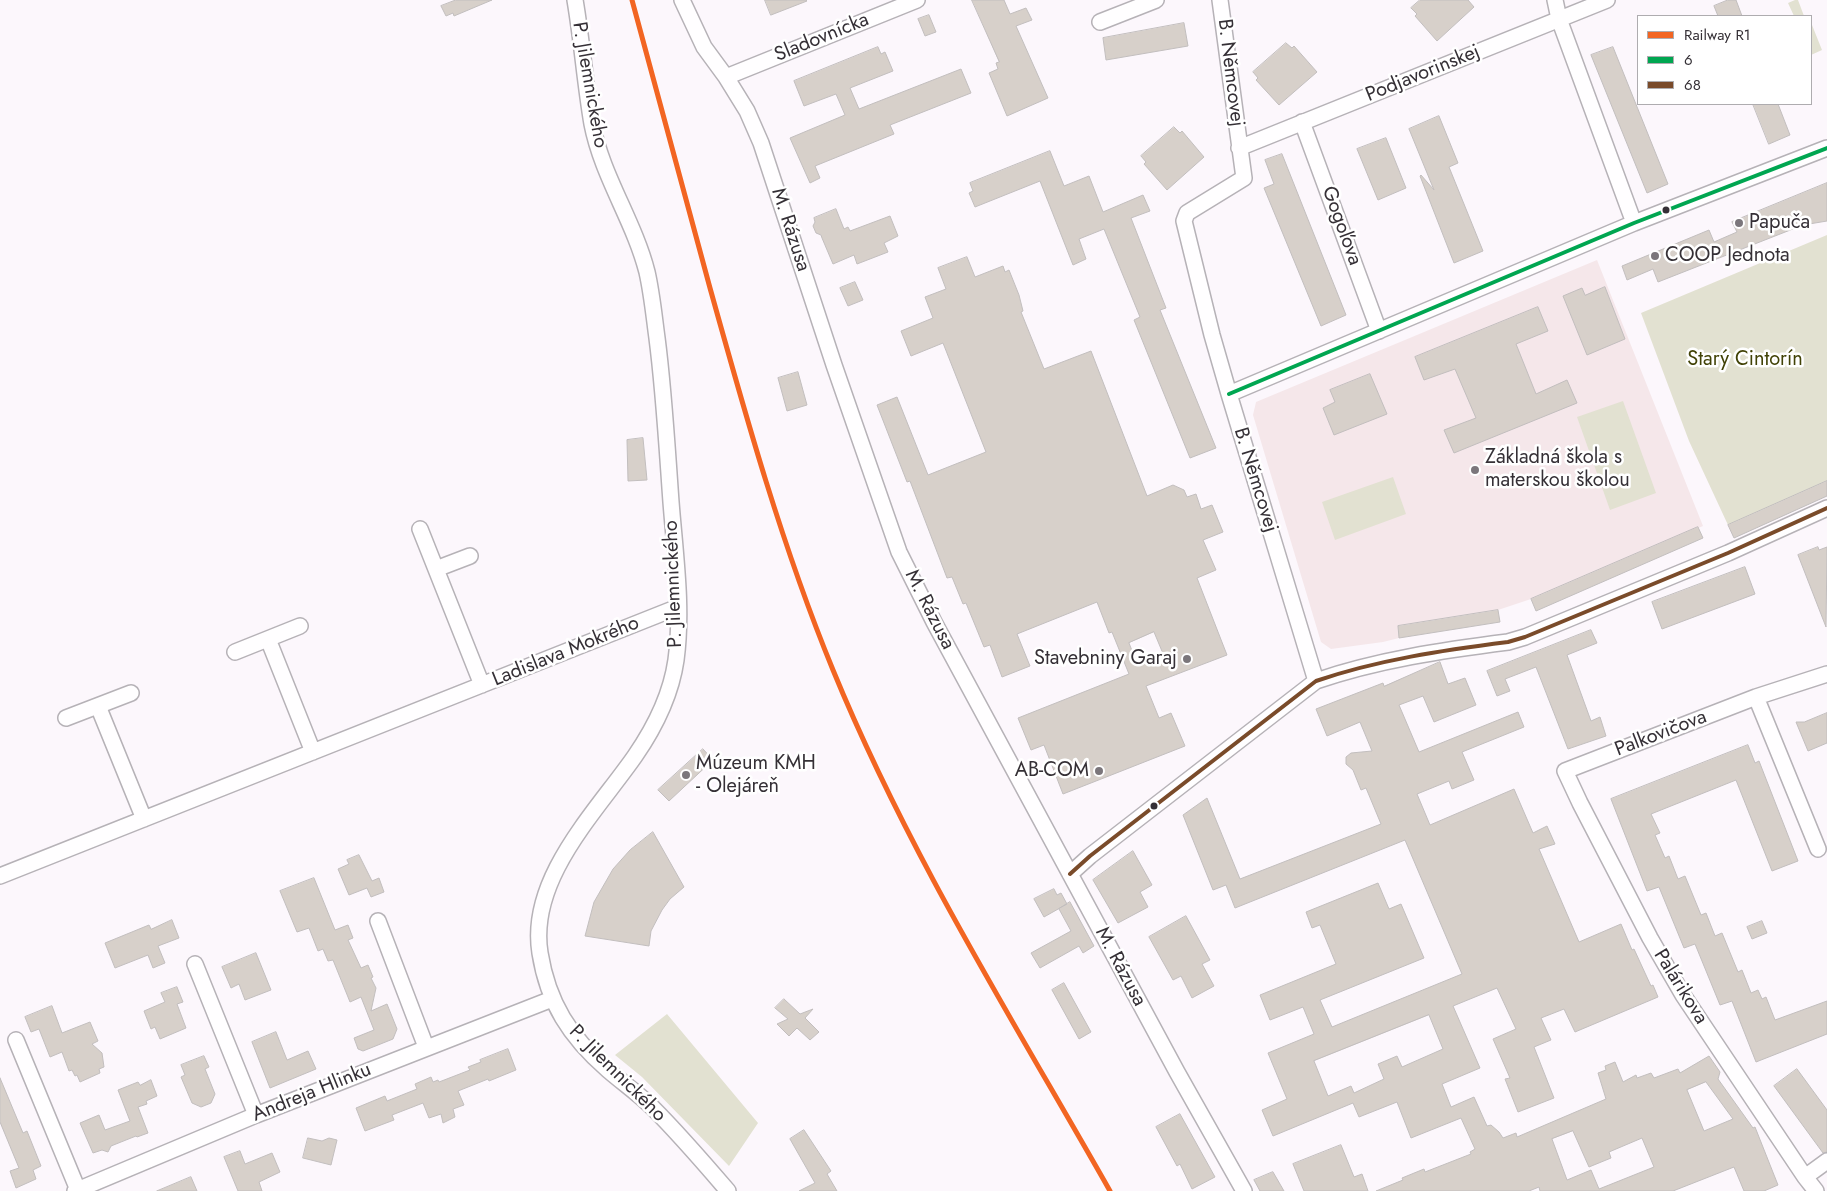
<!DOCTYPE html>
<meta charset="utf-8">
<style>
body{margin:0}
#map{position:relative;width:1827px;height:1191px;overflow:hidden;background:#fcf7fc;font-family:Jost,sans-serif}
canvas{display:block}
.legend{position:absolute;left:1637px;top:15px;width:175px;height:90px;box-sizing:border-box;background:#fff;border:1px solid #aeacaf;margin:0;padding:6px 9px;list-style:none;font-size:15px;color:#353036}
.legend li{display:flex;align-items:center;gap:10px;height:25px}
.legend b{width:25px;border:1px solid #aeacaf}
</style>
<div id="map">
<canvas width="1827" height="1191"></canvas>
<ul class="legend">
<li><b style="height:6px;background:#f26522"></b>Railway R1</li>
<li><b style="height:6px;background:#00a651"></b>6</li>
<li><b style="height:6px;background:#7a4b2a"></b>68</li>
</ul>
</div>
<script>
const c = document.querySelector('canvas').getContext('2d');
c.lineJoin = 'round';
function fillPath(path, color) { c.fillStyle = color; c.fill(path, 'evenodd'); }
function stroke(path, color, width, dash) { c.strokeStyle = color; c.lineWidth = width; c.lineCap = dash ? 'butt' : 'round'; c.setLineDash(dash || []); c.stroke(path); }
function drawText(font, color, halo, rows, align = 'center') {
  c.font = font + ' Jost,sans-serif'; c.lineWidth = 5; c.setLineDash([]); c.textBaseline = 'middle'; c.strokeStyle = halo; c.fillStyle = color; for (const [text, x, y, turn = 0] of rows) {
    c.save(); c.translate(x, y); c.rotate((+turn || 0) * Math.PI / 180); c.textAlign = isNaN(turn) ? turn : align; if (halo) c.strokeText(text, 0, 0); c.fillText(text, 0, 0); c.restore();
  }
}
fillPath(new Path2D(`
 M1597 260 1703 526 1531 599 1498 610 1398 626 1399 638 1383 642 1331 649 1321 642 1253 415 1256 402Z`), '#f5e7ea');
fillPath(new Path2D(`
 M1795 0H1798L1804 16H1794L1788 3Z
 M1812 25 1822 50 1811 55V26Z
 M1827 235V481L1728 525 1689 441 1641 313Z
 M1623 401 1656 493 1610 510 1577 417Z
 M1393 477 1406 514 1335 540 1322 502Z
 M667 1014 758 1123 729 1166 642 1077 615 1055Z`), '#e2e1d1');
const building = new Path2D(`
 M456 0H492L454 16 453 13 446 16 441 6Z
 M765 0H806L807 1 771 15Z
 M972 0H1004L1010 14 1026 8 1032 20 1016 26 1048 98 1007 116 989 73 998 69 996 63 999 62Z
 M1420 0H1468L1474 7 1437 41 1415 16 1417 14 1411 8Z
 M1728 0H1736L1742 16H1718L1714 6Z
 M929 15 936 32 925 36 918 19Z
 M1184 23 1188 46 1106 60 1103 38Z
 M1286 43 1292 48 1294 46 1317 72 1279 105 1256 80 1258 78 1253 72Z
 M878 47 881 54 885 52 893 71 850 88 859 109 961 69 971 93 890 125 894 134 815 166 820 178 810 183 790 138 845 115 836 94 804 106 794 81Z
 M1613 47 1668 184 1647 193 1591 55Z
 M1753 104H1778L1790 135 1769 144Z
 M1439 116 1458 163 1449 167 1483 251 1454 263 1420 176 1421 175 1434 190 1409 129Z
 M1174 127 1180 133 1182 131 1204 157 1167 190 1144 164 1146 162 1141 156Z
 M1386 138 1406 188 1378 200 1357 149Z
 M1050 151 1064 186 1089 176 1103 212 1143 195 1150 211 1131 218 1166 308 1160 310 1216 448 1190 458 1134 320 1140 317 1104 229 1079 239 1086 259 1073 265 1040 181 975 207 969 193 973 191 970 183Z
 M1282 154 1346 315 1321 326 1264 188 1274 184 1265 160Z
 M1827 183V221L1803 225 1658 282 1653 269 1627 280 1622 266 1709 230 1714 242 1737 232 1732 222Z
 M836 209 844 229 848 227 850 231 890 216 898 236 884 243 888 252 857 264 854 255 833 264 822 238 821 235 816 233 813 226 815 222 814 218Z
 M967 257 975 277 1003 266 1005 272 1009 270 1019 295 1023 311 1021 312 1044 369 1091 351 1147 496 1173 485 1184 490 1187 497 1196 494 1201 509 1212 505 1223 532 1203 540 1216 570 1197 578 1227 655 1146 686 1159 718 1171 713 1185 746 1063 794 1044 745 1031 750 1018 718 1129 674 1112 632 1109 633 1097 602 1017 634 1030 666 1002 677 990 645 984 647 966 603 963 604 952 577 947 578 910 481 907 482 877 405 897 397 928 475 986 452 943 343 911 356 901 331 933 318 925 297 946 289 938 268ZM1154 632 1164 656 1138 666 1129 643Z
 M855 282 863 300 848 306 840 288Z
 M1605 287 1625 339 1587 355 1563 296 1582 288 1585 295Z
 M1538 307 1548 331 1516 344 1536 394 1567 380 1577 403 1454 453 1444 430 1476 418 1455 369 1424 380 1415 357Z
 M798 372 807 405 787 411 778 378Z
 M1370 374 1387 414 1334 435 1323 408 1335 402 1330 390Z
 M643 438 647 480 628 481 627 440Z
 M1827 481V496L1734 538 1728 525Z
 M1698 527 1703 538 1536 611 1531 599Z
 M1818 547 1819 550 1827 547 1826 627 1798 555Z
 M1745 567 1755 594 1662 629 1652 602Z
 M1498 610 1500 622 1399 638 1398 626Z
 M1591 630 1597 643 1567 655 1591 721 1600 717 1606 736 1568 749 1536 667 1505 679 1510 691 1497 696 1487 671Z
 M1440 662 1448 684 1465 678 1476 705 1434 722 1423 696 1399 705 1419 752 1518 712 1524 727 1462 752 1474 780 1452 789 1449 781 1417 794 1430 825 1514 789 1533 833 1547 826 1555 844 1539 849 1579 942 1621 924 1632 950 1634 949 1651 986 1653 985 1658 997 1575 1032 1564 1009 1541 1018 1551 1040 1534 1047 1554 1098 1518 1112 1505 1079 1510 1078 1493 1039 1516 1029 1497 988 1453 1006 1480 1068 1442 1084 1451 1107 1474 1097 1487 1126 1491 1125 1499 1132 1503 1138 1516 1133 1517 1137 1606 1099 1598 1073 1606 1070 1605 1066 1615 1062 1623 1082 1636 1075 1637 1078 1651 1073 1654 1078 1678 1069 1680 1073 1709 1056 1720 1072 1718 1079 1753 1128 1755 1127 1778 1185 1764 1191H1744L1734 1167 1673 1191H1540L1539 1187 1529 1191H1376L1403 1180 1402 1178 1424 1169 1425 1172 1471 1154 1470 1152 1475 1149 1461 1118 1411 1138 1397 1102 1359 1117 1353 1103 1273 1136 1262 1110 1287 1099 1268 1053 1314 1034 1303 1007 1270 1020 1260 995 1336 964 1320 925 1312 928 1306 912 1378 883 1389 909 1401 904 1424 958 1320 1000 1332 1027 1462 974 1405 840 1235 908 1226 885 1213 890 1183 815 1207 798 1240 879 1381 824 1366 788 1361 790 1353 770 1346 764V757L1351 753 1372 751 1360 722 1327 736 1316 709 1383 683 1384 686ZM1429 1015 1443 1049 1402 1067 1397 1056 1378 1064 1384 1079 1354 1093 1351 1086 1328 1096 1314 1061ZM1706 1082 1733 1119 1704 1131 1687 1090ZM1573 1131 1589 1167 1611 1158 1609 1152 1642 1138 1654 1167 1599 1189 1591 1170 1567 1180 1552 1139Z
 M1827 713V743L1808 751 1796 722H1804Z
 M1748 745 1755 763 1759 761 1798 861 1772 871 1736 780 1651 814 1660 833 1655 835 1665 858 1669 856 1678 879 1685 876 1701 915 1706 913 1715 936 1722 933 1738 972 1742 970 1751 993 1758 990 1762 999 1766 997 1775 1020 1827 1001V1034L1756 1062 1732 1001 1720 1005 1695 944 1684 948 1659 887 1647 891 1611 799Z
 M703 749 713 760 669 801 658 790Z
 M653 832 684 887 670 899 662 910 651 931 649 946 585 936 594 902 613 869 630 850Z
 M1133 851 1152 885 1140 892 1148 907 1118 923 1093 880Z
 M359 855 372 881 379 878 384 892 371 897 367 888 349 895 338 869 349 864 347 860Z
 M314 878 335 930 348 925 353 938 348 940 361 968 368 965 373 977 371 978 376 988 371 1011 387 1004 397 1029 393 1039 363 1051 358 1049 354 1038 374 1030 361 997 350 1002 333 960 328 961 323 949 318 951 309 928 297 932 280 891Z
 M1054 889 1057 895 1061 893 1067 904 1044 917 1034 899Z
 M1070 902 1094 946 1083 953 1079 946 1040 968 1031 953 1071 931 1059 909Z
 M1186 916 1210 960 1202 964 1214 986 1192 998 1181 976 1173 980 1149 937Z
 M172 920 179 938 158 946 165 963 153 968 148 955 115 968 105 943 149 925 151 929Z
 M1762 921 1767 933 1752 939 1747 927Z
 M256 953 271 990 245 1000 239 984 231 988 222 967Z
 M1064 983 1091 1032 1079 1039 1052 990Z
 M177 987 183 1002 177 1004 186 1028 160 1039 155 1027 151 1029 144 1011 165 1002 161 993Z
 M784 999 800 1014 813 1009 805 1018 819 1032 810 1040 797 1028 789 1036 777 1024 788 1019 775 1008Z
 M52 1006 62 1033 90 1022 98 1041 92 1044 102 1053 104 1067 99 1069 100 1073 80 1082 77 1075 75 1076 72 1070 69 1071 62 1052 50 1057 39 1029 31 1032 25 1017Z
 M276 1032 287 1060 308 1051 316 1069 270 1088 252 1042Z
 M508 1049 516 1070 489 1081 488 1079 458 1091 464 1105 453 1109 455 1117 443 1123 441 1114 429 1118 423 1103 392 1115 394 1120 365 1131 356 1108 385 1096 387 1101 417 1089 415 1084 431 1077 433 1082 438 1080 439 1082 470 1070 468 1067 481 1062 480 1060Z
 M204 1056 209 1067 205 1069 215 1094 211 1103 201 1107 192 1103 181 1077 185 1075 181 1065Z
 M1797 1069 1827 1110V1152L1823 1153 1774 1086Z
 M0 1078 23 1133 27 1131 41 1166 33 1170 36 1179 16 1188 10 1171 19 1168 0 1122Z
 M151 1080 157 1096 146 1101 147 1104 138 1107 148 1133 137 1137 136 1136 111 1146 108 1152 102 1150 93 1153 80 1123 99 1115 105 1130 130 1121 118 1090 138 1082 140 1085Z
 M1180 1114 1215 1177 1192 1189 1180 1164 1177 1166 1156 1127Z
 M804 1130 831 1171 827 1174 837 1191H799L815 1183 790 1139Z
 M308 1138 322 1141 329 1138 337 1140 331 1165 303 1158Z
 M1341 1145 1354 1177 1362 1174 1368 1191H1304L1293 1164Z
 M240 1151 245 1164 272 1153 280 1172 259 1182 262 1191H238L224 1157Z
 M1273 1172 1284 1191H1260L1254 1180Z
 M191 1177 197 1191H157Z`);
fillPath(building, '#d7d0ca');
stroke(building, '#c2bebe', 1);
const minor = new Path2D(`
 M575 0C582 41 585 83 592 124 602 176 634 221 647 272 652 294 654 316 657 338 664 392 667 447 671 502 675 554 683 608 676 660 671 695 655 727 635 756 596 812 528 879 540 953 548 1003 570 1037 608 1070 623 1083 639 1094 653 1108 679 1134 704 1163 728 1191
 M682 0 704 47 726 77 747 111 761 143 834 365 899 552 934 622 1177 1072 1244 1191
 M1220 0 1244 178 1187 213 1184 221 1212 335 1229 394 1316 681
 M1555 0 1559 19 1634 223
 M1100 22 1156 0
 M726 77 917 0
 M1302 122 1379 331
 M1239 148 1607 0
 M1229 394 1634 223 1827 148
 M420 529 482 685
 M436 569 470 556
 M268 639 313 752
 M235 652 300 626
 M1756 697 1818 849
 M98 706 144 819
 M66 718 131 693
 M1070 874 1090 856 1316 681C1377 660 1444 650 1508 642L1525 637 1728 553 1827 508
 M0 876 678 607
 M378 921 426 1047
 M195 964 256 1115
 M16 1040 78 1190
 M1805 1177 1827 1161
 M75 1191 256 1115 552 999
 M1816 1191 1805 1177 1683 995 1650 938 1580 803 1565 771 1756 697 1827 674`);
stroke(minor, '#b6b2b7', 18);
stroke(minor, '#fffeff', 15);
stroke(new Path2D(`
 M1229 394 1634 223 1827 148`), '#00a651', 4);
stroke(new Path2D(`
 M1070 874 1090 856 1316 681C1377 660 1444 650 1508 642L1525 637 1728 553 1827 508`), '#7a4b2a', 4);
stroke(new Path2D(`
 M632 0C658 96 684 192 710 288 746 417 782 546 833 670 908 853 1013 1020 1110 1191`), '#f26522', 5);
for (const [x, y, r, color] of [
 [1666,210,4.5,"#353036"],
 [1739,223,5,"#7b767b"],
 [1655,256,5,"#7b767b"],
 [1475,470,5,"#7b767b"],
 [1187,659,5,"#7b767b"],
 [1099,771,5,"#7b767b"],
 [686,775,5,"#7b767b"],
 [1154,806,4.5,"#353036"]
]) { const dot = new Path2D(); dot.arc(x, y, r, 0, 2 * Math.PI); c.fillStyle = color; c.fill(dot); stroke(dot, '#fff', 2); }
drawText('20px', '#353036', '#fff', [
 ["Sladovnícka",822,38,-22],
 ["B. Němcovej",1230,73,83],
 ["Podjavorinskej",1423,74,-22],
 ["P. Jilemnického",589,85,80],
 ["Gogoľova",1341,226,70],
 ["M. Rázusa",790,230,72],
 ["B. Němcovej",1255,480,73],
 ["P. Jilemnického",674,584,-92],
 ["M. Rázusa",929,610,63],
 ["Ladislava Mokrého",566,652,-22],
 ["Palkovičova",1661,734,-21],
 ["M. Rázusa",1120,967,62],
 ["Palárikova",1680,987,58],
 ["P. Jilemnického",617,1074,45],
 ["Andreja Hlinku",312,1093,-22]
]);
drawText('20px', '#353036', '#fff', [
 ["Papuča",1749,223],
 ["COOP Jednota",1665,256],
 ["Základná škola s",1485,458],
 ["materskou školou",1485,481],
 ["Stavebniny Garaj",1177,659,"right"],
 ["Múzeum KMH",696,764],
 ["- Olejáreň",696,787],
 ["AB-COM",1089,771,"right"]
], 'left');
drawText('20px', '#414206', '#fff', [
 ["Starý Cintorín",1745,360]
]);
</script>
